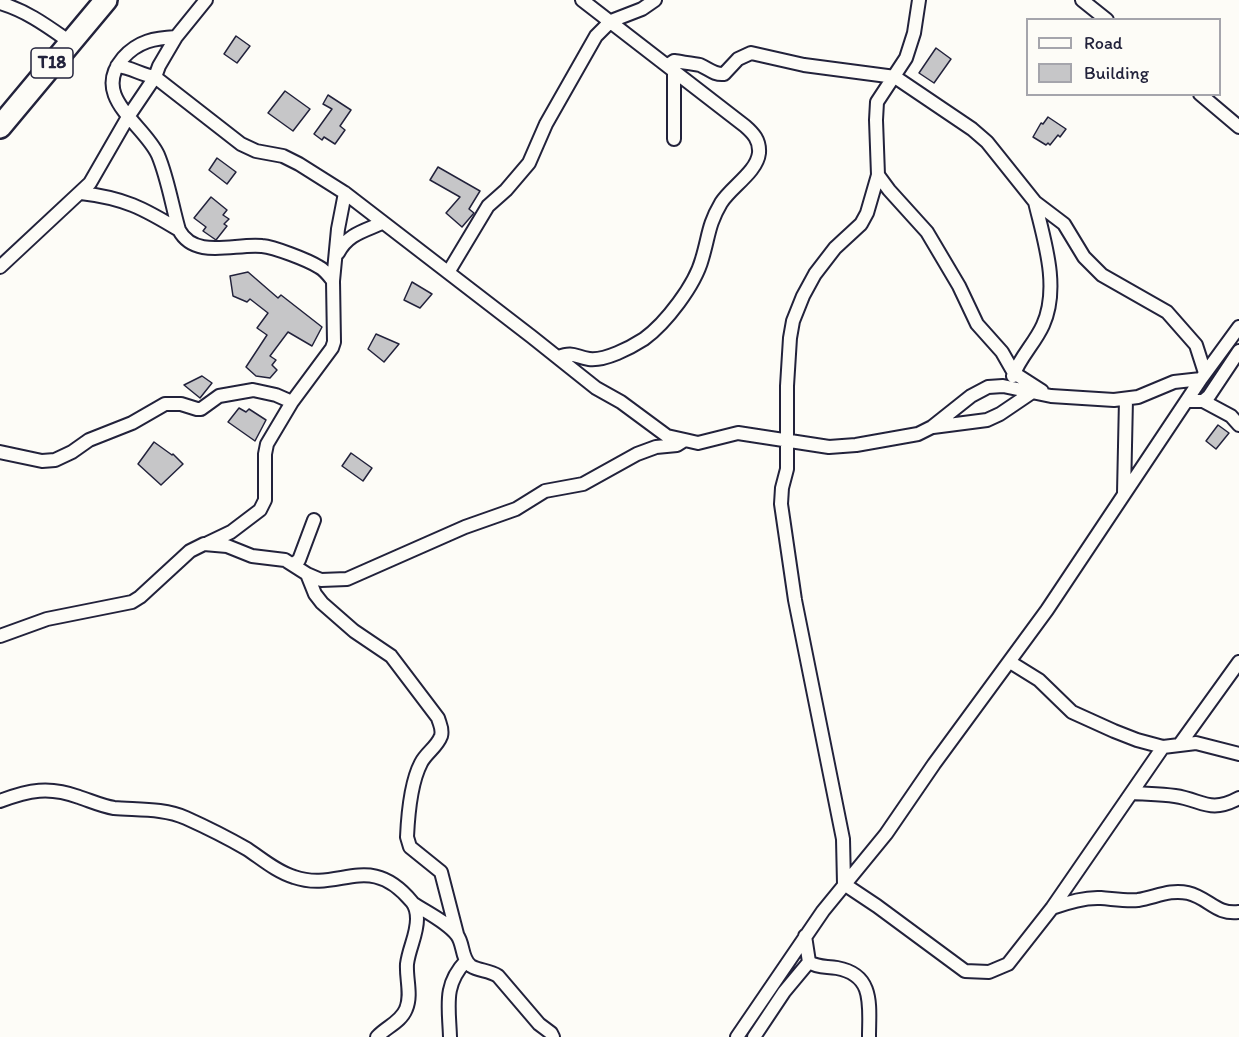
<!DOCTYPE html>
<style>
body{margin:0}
#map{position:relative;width:1239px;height:1037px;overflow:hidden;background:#fdfcf7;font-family:Itim,sans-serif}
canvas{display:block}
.legend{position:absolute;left:1026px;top:18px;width:195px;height:78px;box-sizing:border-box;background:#fdfcf7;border:2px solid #a5a5ac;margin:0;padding:8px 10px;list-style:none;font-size:18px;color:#22223b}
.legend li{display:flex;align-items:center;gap:12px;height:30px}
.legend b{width:30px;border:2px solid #a5a5ac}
</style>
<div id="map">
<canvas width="1239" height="1037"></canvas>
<ul class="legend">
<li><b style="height:8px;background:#fdfcf7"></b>Road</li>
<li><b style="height:16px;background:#c6c6c8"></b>Building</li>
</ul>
</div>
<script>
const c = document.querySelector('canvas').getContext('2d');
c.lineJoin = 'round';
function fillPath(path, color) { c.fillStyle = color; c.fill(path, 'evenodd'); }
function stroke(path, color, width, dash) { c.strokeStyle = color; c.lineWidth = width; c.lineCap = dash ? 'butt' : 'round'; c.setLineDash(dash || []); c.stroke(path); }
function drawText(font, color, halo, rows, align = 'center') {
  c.font = font + ' Itim,sans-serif'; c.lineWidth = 6; c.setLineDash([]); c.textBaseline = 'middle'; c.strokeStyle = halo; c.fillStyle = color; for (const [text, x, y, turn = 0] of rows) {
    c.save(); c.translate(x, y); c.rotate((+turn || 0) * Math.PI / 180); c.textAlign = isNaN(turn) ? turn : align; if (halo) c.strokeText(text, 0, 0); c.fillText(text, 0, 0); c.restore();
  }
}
const building = new Path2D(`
 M236 36 250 46 237 63 224 54Z
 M936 48 951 59 934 83 919 73Z
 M285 91 310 109 293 131 268 113Z
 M328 95 351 110 340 126 345 130 335 144 324 137 322 140 314 134 332 109 323 104Z
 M1048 117 1066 129 1060 137 1058 135 1050 145 1048 143 1046 145 1033 137 1041 123 1043 124Z
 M217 158 236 172 227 184 209 170Z
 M438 167 480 191 469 209 474 213 462 227 446 213 460 197 430 180Z
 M211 197 227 210 223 215 229 219 224 224 227 226 216 240 203 231 206 227 194 218Z
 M248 272 278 298 281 295 322 327 312 346 288 332 270 356 276 360 272 365 277 370 270 378 256 376 246 367 267 335 257 328 268 313 250 299 247 302 233 296 230 276Z
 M412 282 432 294 420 308 404 300Z
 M376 334 399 344 384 362 368 349Z
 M202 376 212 383 200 398 184 385Z
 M239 408 246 412 249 409 266 420 255 441 228 422Z
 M1218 425 1229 433 1216 449 1206 441Z
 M154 442 172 455 173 454 183 464 161 485 138 464Z
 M351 453 372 468 363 481 342 466Z`);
fillPath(building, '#c6c6c8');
stroke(building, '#22223b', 1.5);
const street = new Path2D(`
 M919 0 914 33 906 58 877 102 876 120 878 175 867 213 861 224 835 248 815 274 803 296 793 321 790 338 787 386V469L782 488 781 504 795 600 843 839 844 884 877 906 965 971 989 972 1008 964 1052 908 1163 747
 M1082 0 1107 20
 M0 3C27 11 47 26 70 42
 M176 37C155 38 138 41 123 58 90 97 144 124 158 155 168 179 172 206 179 230 195 260 235 243 262 246 274 247 308 260 319 267 325 270 329 276 333 281
 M668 65 674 61C680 62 695 64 700 65 709 69 714 75 724 74L738 59 751 53 804 65 895 77 972 129 987 142 1035 202 1064 224 1084 257 1102 275 1167 312 1196 345 1205 373
 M117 66C131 67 141 75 155 77L241 144 256 151 283 156 299 164 345 193 532 337 596 388 621 402 667 436 685 440
 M1200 94 1239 127
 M674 139V70
 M878 175 889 190 927 232 959 286 977 324 1002 352 1014 373 1042 391
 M81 193C124 198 143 208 179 230
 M338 253C348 234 364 231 382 223
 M0 267 90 183 128 117 155 77 159 66 176 37 206 0
 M450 272 449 271 488 206 506 190 529 163 546 124 596 36 611 21 642 9 655 0
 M558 357C574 351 575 357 589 359 605 361 630 348 644 339 666 323 695 285 702 259 709 236 708 225 721 203 731 187 757 172 759 153 760 140 753 133 745 126L582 0
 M1013 376C1020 357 1035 343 1043 325 1060 287 1044 240 1035 202
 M1188 401H1203L1209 396 1239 351
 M1203 401 1231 416 1239 425
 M933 427 987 420 1000 414 1031 393
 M0 452 42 461 55 460 72 452 89 440 132 423 165 404H181L197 409H201L219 396 253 390 276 395 292 402
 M1124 493 1126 399
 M208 543 231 532 260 510 265 500V454L267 444 292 402 332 348 334 342 333 281 338 229 345 193
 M293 564 299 560 314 520
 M307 574 315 594 322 603 354 631 391 656 438 718C440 725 443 729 441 736 437 747 426 753 421 763 411 782 408 815 407 837L410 847 441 872 457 934
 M0 636 47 619 132 602 140 597 190 551 204 544 227 546 252 556 285 560 307 574 321 580 347 579 465 527 516 509 545 491 583 484 637 454 656 447 677 445 685 440 698 443 738 433 829 447 856 445 918 434 932 427 971 396 988 387 1003 386 1051 396 1114 400 1138 397 1174 382 1201 379
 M1010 662 1039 680 1072 712 1114 731 1137 740 1163 747 1196 743 1239 754
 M1180 744 1239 662
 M1133 793C1147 794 1161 794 1175 796 1203 800 1209 814 1239 798
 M0 801C29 790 49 786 79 797 91 801 102 806 114 808 137 810 164 808 186 818 206 827 228 838 247 849 262 859 277 872 294 877 340 893 369 850 412 902 416 907 417 914 417 919 417 935 409 948 407 964 406 979 412 995 406 1009 401 1022 386 1027 377 1037
 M414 904C428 913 447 922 457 935 464 944 461 959 471 966 479 971 489 970 498 976L539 1024 551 1033 553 1037
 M1052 908C1068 902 1084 897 1101 898 1114 899 1126 901 1138 900 1156 897 1170 889 1188 893 1209 898 1216 915 1239 912
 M805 936 809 962C818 968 827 966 837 968 875 975 869 1006 869 1037
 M450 1037C449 1006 443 985 466 961
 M737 1037 823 911 886 834 934 764 1047 610 1201 379 1239 327
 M754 1037 784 992 809 962`);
const highway = new Path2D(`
 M0 127 106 0`);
stroke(street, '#22223b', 16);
stroke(highway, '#22223b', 26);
stroke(street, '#fdfcf7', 12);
stroke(highway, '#fdfcf7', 21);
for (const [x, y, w] of [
 [52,63,42]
]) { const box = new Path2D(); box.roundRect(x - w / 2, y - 15, w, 30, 4.5); c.fillStyle = '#fdfcf7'; c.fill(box); stroke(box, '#22223b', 1.5); }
drawText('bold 18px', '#22223b', null, [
 ["T18",52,63]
]);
</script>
